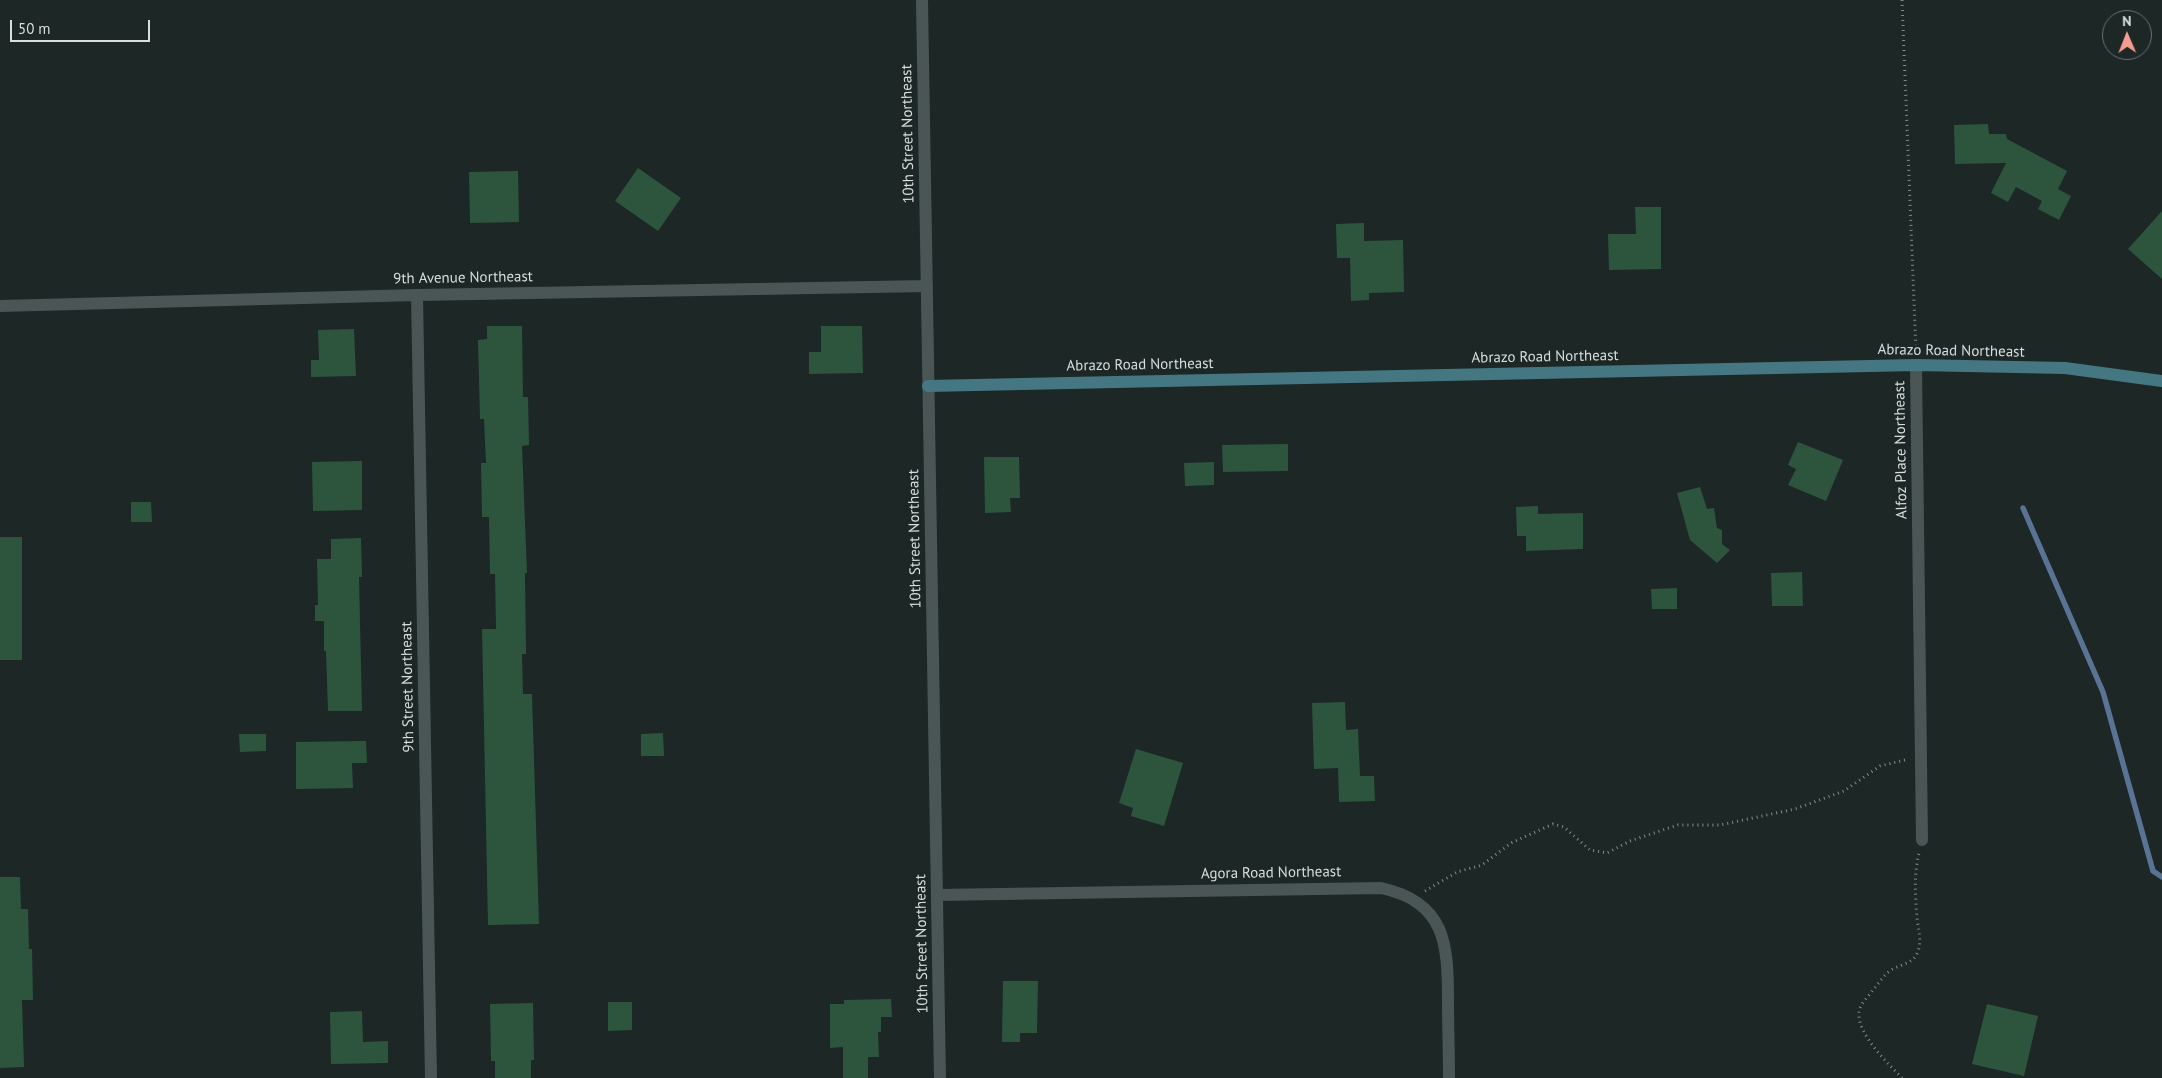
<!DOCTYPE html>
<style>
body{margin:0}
#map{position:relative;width:2162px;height:1078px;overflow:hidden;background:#1c2726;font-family:"PT Sans",sans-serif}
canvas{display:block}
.north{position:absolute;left:2102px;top:10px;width:50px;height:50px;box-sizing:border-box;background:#1c2726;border:1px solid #67706f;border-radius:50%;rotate:359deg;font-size:14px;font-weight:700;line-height:20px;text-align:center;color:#d7dedd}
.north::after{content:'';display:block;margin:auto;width:18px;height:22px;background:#f59c91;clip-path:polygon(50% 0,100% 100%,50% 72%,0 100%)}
.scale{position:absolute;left:10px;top:20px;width:140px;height:22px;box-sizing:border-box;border:2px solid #d7dedd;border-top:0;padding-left:6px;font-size:15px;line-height:18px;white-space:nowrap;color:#d7dedd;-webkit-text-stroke:4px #1c2726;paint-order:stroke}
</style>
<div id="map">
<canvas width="2162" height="1078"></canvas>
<div class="north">N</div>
<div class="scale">50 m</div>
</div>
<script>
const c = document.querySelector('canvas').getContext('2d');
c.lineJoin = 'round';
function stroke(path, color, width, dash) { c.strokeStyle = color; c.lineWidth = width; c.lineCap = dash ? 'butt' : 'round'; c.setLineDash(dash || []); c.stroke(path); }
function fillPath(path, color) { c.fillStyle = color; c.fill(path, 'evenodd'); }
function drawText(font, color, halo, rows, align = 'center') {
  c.font = font + ' "PT Sans",sans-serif'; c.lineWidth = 5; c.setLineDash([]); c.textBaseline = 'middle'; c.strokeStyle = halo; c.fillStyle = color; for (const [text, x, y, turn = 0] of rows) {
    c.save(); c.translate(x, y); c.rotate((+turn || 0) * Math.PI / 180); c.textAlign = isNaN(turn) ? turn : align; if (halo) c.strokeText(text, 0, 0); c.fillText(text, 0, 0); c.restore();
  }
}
stroke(new Path2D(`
 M2023 508 2103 692 2153 871 2162 877`), '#597394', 5.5);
fillPath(new Path2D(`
 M1988 124 1989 134H2006L2007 139 2067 171 2058 189 2071 196 2059 220 2038 209 2042 201 2016 187 2008 202 1991 193 2006 163 1955 164 1954 125Z
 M638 168 681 198 658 231 615 201Z
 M518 171 519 222 470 223 469 172Z
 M1635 207H1661V269L1609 270 1608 234H1636Z
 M2162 211V279L2128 249Z
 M1364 223V241L1403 240 1404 292 1369 293V300L1351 301 1350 258H1337L1336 224Z
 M487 326H522L523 397H528L529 445 522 446 527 573H525L526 654H522L523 694H532L539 924 488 925 482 629H496L495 574H490L489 517H482L481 463H486L484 419H480L478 340 487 339Z
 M821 326H862L863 373 809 374V352H821Z
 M354 329 356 376 311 377V360H319L318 330Z
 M1798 442 1843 460 1826 501 1788 485 1796 469 1788 465Z
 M1288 444V471L1223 472 1222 445Z
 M984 457H1019L1020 498H1010L1011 512 985 513Z
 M362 461V510L313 511 312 462Z
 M1214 462V485L1185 486 1184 463Z
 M1700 487 1707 509 1714 508 1717 528 1722 530V544L1730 550 1717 563 1690 540 1677 493Z
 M131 502H151L152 522H131Z
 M1538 506V514L1583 513V549L1526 551V536H1517L1516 507Z
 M0 537H22V660H0Z
 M361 538 362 577H359L362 711H328L326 651H324V621H315V605H318L317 559H331V539Z
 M1802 572 1803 606H1772L1771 573Z
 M1677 588V609H1652L1651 589Z
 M1345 702 1346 730 1358 729 1360 776H1374L1375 801 1339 802 1338 768 1314 769 1312 703Z
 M663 733 664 756H641V734Z
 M239 734H266V751L240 752Z
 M366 741 367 763H352L353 788 296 789V742Z
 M1136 749 1183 763 1164 826 1131 816 1133 808 1119 803Z
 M0 877H20L21 909H28L29 949H32L33 1000H22L24 1067 0 1068Z
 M1003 981H1038L1037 1033H1020V1042H1002Z
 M891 999 892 1017H881V1032H878L879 1057H868V1078H843V1047L830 1048V1004H844V1000Z
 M608 1002H632V1030L608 1031Z
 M533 1003 534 1060H531V1078H495V1061H491L490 1004Z
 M1987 1004 2038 1016 2024 1076 1972 1064Z
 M362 1011 363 1042 388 1041V1063L331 1064 330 1012Z`), '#2d553e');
stroke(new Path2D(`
 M1902 0 1916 352
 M1425 891 1457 872 1482 865 1511 843 1553 824 1564 827 1590 850 1607 853 1630 841 1678 825H1720L1795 809 1844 791 1880 766 1905 760
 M1902 1078C1888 1063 1857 1035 1859 1012 1860 1004 1868 997 1873 990 1879 983 1884 975 1891 970 1901 964 1914 964 1918 951 1922 940 1918 929 1917 917 1915 895 1914 874 1919 853`), '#838b8a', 3, [1, 4]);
stroke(new Path2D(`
 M922 0 940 1078
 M417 295 431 1078
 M0 306 417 295 927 286
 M1916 365 1922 840
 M937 895 1381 888C1446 902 1448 944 1448 1002 1448 1027 1449 1053 1449 1078`), '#495655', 12);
stroke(new Path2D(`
 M928 386 1916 365 2065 368 2162 381`), '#457782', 12);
drawText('15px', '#d7dedd', '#1c2726', [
 ["10th Street Northeast",908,134,-91],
 ["9th Avenue Northeast",463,278,-1],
 ["Abrazo Road Northeast",1951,351,1],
 ["Abrazo Road Northeast",1545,357,-1],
 ["Abrazo Road Northeast",1140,365,-1],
 ["Alfoz Place Northeast",1901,450,-91],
 ["10th Street Northeast",915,539,-91],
 ["9th Street Northeast",408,687,-91],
 ["Agora Road Northeast",1271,873,-1],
 ["10th Street Northeast",922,944,-91]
]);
</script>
